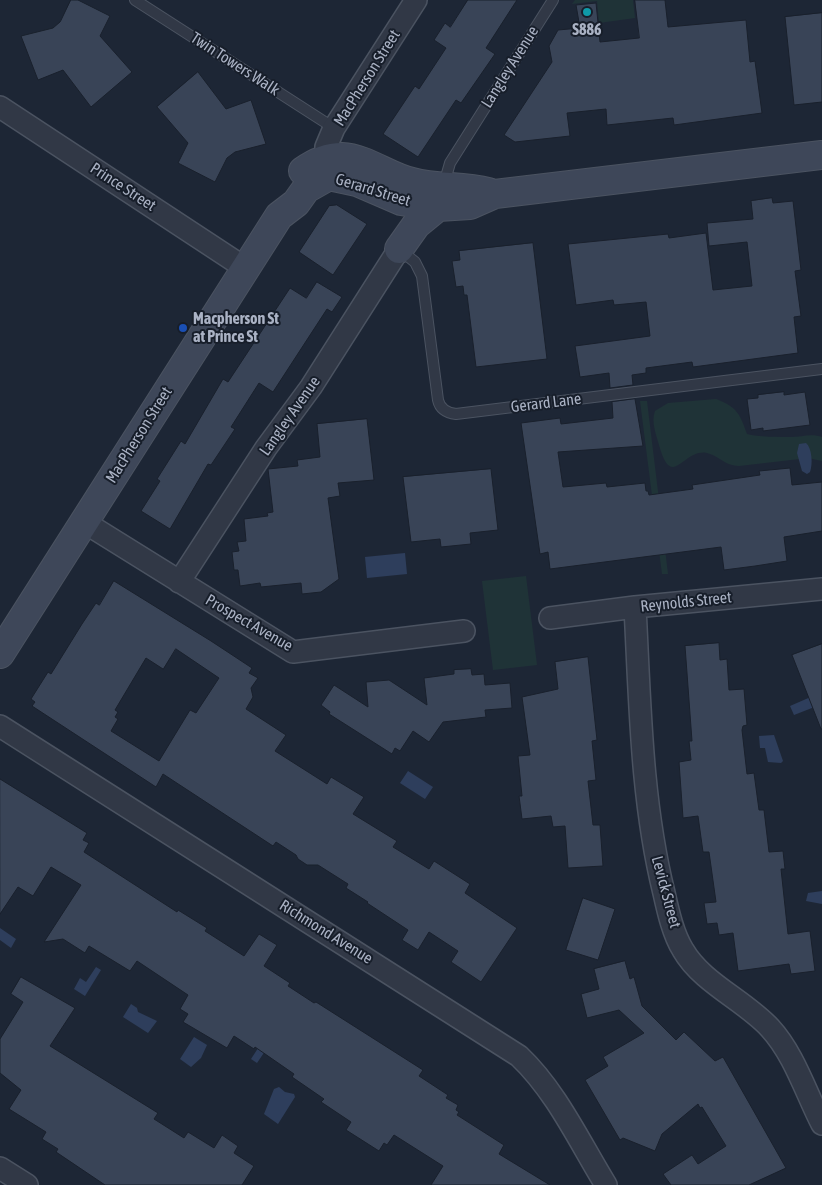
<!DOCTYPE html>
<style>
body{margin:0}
canvas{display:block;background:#1d2635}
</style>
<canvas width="822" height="1185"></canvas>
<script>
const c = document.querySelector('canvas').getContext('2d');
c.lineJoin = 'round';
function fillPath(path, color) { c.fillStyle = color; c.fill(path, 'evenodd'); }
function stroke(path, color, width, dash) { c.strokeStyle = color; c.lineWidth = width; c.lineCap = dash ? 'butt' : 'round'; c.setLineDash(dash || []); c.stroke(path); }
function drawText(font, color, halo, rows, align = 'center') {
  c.font = font + ' "Asap Condensed",sans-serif'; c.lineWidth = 4; c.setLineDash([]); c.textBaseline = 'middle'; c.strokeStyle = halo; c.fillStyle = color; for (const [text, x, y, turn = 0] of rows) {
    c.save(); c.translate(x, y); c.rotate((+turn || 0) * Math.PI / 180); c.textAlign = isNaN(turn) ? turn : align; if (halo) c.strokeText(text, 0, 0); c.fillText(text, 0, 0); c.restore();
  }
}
fillPath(new Path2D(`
 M575 0H633L635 18 599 23 597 1 572 4Z
 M716 399C737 407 740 414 747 434 757 437 779 437 791 437 802 437 811 433 822 437V461L808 458 739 466C723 465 720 456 707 453 683 448 672 492 659 445 656 434 651 422 655 411L668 403Z
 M640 401H647L668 574H662Z
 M526 576 537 665 493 670 482 581Z`), '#1f3337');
fillPath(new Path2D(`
 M806 443C812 448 813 464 810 472L807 474 802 471 797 453 799 444Z
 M405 553 407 574 367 578 365 557Z
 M813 696 817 706 794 715 790 706Z
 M774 735 783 761 781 763 768 762 765 748H760L759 736Z
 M408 771 433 787 425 799 400 783Z
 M822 891V904L806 901 808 893Z
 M0 928 16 939 11 948 0 940Z
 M96 967 101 970 85 996 74 989 80 978 86 982Z
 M131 1004 137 1008 138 1012 157 1021 148 1033 123 1017Z
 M275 1022 282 1026 257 1063 251 1059Z
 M194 1037 207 1045 201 1058 191 1067 180 1059Z
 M279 1087 285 1092 294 1094 295 1097 278 1124 264 1114 274 1089Z`), '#2e3e5c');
const building = new Path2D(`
 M71 0H78L110 16 100 36 132 72 91 107 63 70 38 80 21 36 53 28 60 22Z
 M468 0H517L486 48 495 54 461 103 456 100 418 157 383 134 415 86 419 89 446 48 434 40 445 23 450 27Z
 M635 0H665L668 27 746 20 750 62 755 61 762 113 674 125 673 118 607 125 606 109 567 113 570 136 515 142 504 135 552 62 549 46 558 30 580 28 576 5 596 3 600 42 639 38Z
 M822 13V102L794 105 785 17Z
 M198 72 226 109 251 100 266 144 235 152 227 158 215 182 178 163 188 143 157 107Z
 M772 198 773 203 793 201 801 270 795 271 801 316 794 317 798 353 693 367 692 362 646 368V373L632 375 633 385 610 388 609 373 580 377 575 346 650 336 646 302 614 305 613 300 576 305 568 244 668 234 669 238 706 233 713 290 752 286 747 242 709 246 707 223 753 219 751 201Z
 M337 205 367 224 333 275 299 252 329 206Z
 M533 243 547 359 476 367 467 295H464L463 286 456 287 452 261 460 260 459 251Z
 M317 282 342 297 332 312 327 309 273 392 259 383 231 427 235 429 211 465 208 464 170 529 141 511 160 481 157 479 181 441 185 444 223 379 228 382 290 288 306 298Z
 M784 392V395L805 392 810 425 763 431V428L751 430 747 399 758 398V395Z
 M635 399 643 446 558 452 563 487 606 483 607 487 645 483 646 491H648L649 495 693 489 692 485 760 475 759 471 790 468 792 485 822 482V531L784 537 787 561 755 566 724 570 721 547 550 569 548 552 540 554 521 423 560 418 561 424 613 418 612 402Z
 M367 419 374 480 338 483 340 496 328 498 339 579 321 592 302 594 301 583 261 587 260 583 240 586 238 570H234L232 552 239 551 237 542 246 541 244 519 268 516 267 513 273 512 268 469 298 466 297 460 320 457 317 424Z
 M491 469 498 530 470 533 471 544 441 547 440 539 411 542 403 477Z
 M114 581 211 641 252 668 249 673 258 678 251 688 253 697 246 709 286 735 275 751 327 784 331 777 364 797 353 814 397 841 393 847 429 869 434 861 470 884 465 893 517 928 481 982 451 962 458 951 429 932 418 950 402 940 408 930 367 903 368 902 346 888 348 884 318 865H307L298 859 296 855 276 842 273 846 163 774 156 787 32 706 35 702 31 699 48 672 51 674 82 624 96 603 99 605ZM176 649 219 678 196 713 190 710 159 761 111 731 118 719 115 717 118 712 115 710 146 658 163 669Z
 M719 643 720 660 727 659 729 690 744 689 747 725 743 726 742 730 747 774 754 773 759 810H764L769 852 783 851 785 869H781L788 934 810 931 815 971 791 974 789 964 738 971 733 933 719 935 717 923 707 924 704 903 716 902 709 852H703L698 816 683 818 679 762 691 760 689 741H692L685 646Z
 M822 644V729H821L792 655Z
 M588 657 597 740 592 741 596 780 588 781 593 825H600L603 866 568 868 565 826 553 827 551 816 522 819 519 796H522L518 756 530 755 522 697 558 689 555 662Z
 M471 669 472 675 484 674 485 685 510 683 512 708 485 710 486 717 443 722 429 742 413 731 400 751 395 748 392 754 329 714 330 712 321 705 334 685 368 707 366 682 389 680 427 705 424 678 454 674V670Z
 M0 779 87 833 83 840 89 843 84 852 177 912 178 910 207 928 205 931 244 956 259 934 277 945 264 966 290 983 288 986 314 1003 316 1002 423 1070 419 1076 448 1095 446 1098 458 1105 456 1110 459 1112 457 1115 504 1145 499 1154 550 1185H431L443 1166 394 1135 387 1145 384 1143 379 1151 346 1130 351 1122 321 1102 324 1099 292 1077 294 1074 255 1047 254 1049 234 1036 227 1048 183 1022 188 1014 180 1009 188 995 137 961 130 971 89 946 85 953 63 939 44 942 81 885 51 867 33 896 18 887 0 914Z
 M583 898 615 909 598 960 566 950Z
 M625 961 630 979 634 977 642 1006 676 1040 684 1032 715 1061 723 1057 786 1168 749 1185H671L663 1174 692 1155 698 1164 726 1146 702 1107 700 1108 698 1104 662 1134 655 1151 623 1138 620 1140 585 1080 608 1066 603 1057 644 1033 619 1010 587 1018 581 994 599 989 594 969Z
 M21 977 75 1008 50 1046 158 1113 154 1119 184 1138 188 1132 214 1148 222 1135 238 1146 234 1153 254 1166 242 1185H105L56 1152 58 1149 42 1139 46 1132 9 1109 21 1090 0 1073V1039L23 1002 11 994Z`);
fillPath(building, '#394457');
stroke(building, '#19202c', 1);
const service = new Path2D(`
 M135 0 334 128
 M450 185 446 177 450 163 553 0
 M400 250 415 262 422 276 438 400C440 409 447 413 456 414L822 369`);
const minor = new Path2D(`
 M0 107 245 268
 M328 159 326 147 334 128 416 0
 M84 522 293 652 464 631
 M179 582 266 448 311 387 399 249
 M635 607C640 702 641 800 664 893 668 911 673 934 683 950 702 983 744 1000 770 1028 794 1054 806 1093 822 1124
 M550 618 635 607 822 589
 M0 726 519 1056C556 1091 579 1141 606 1185
 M0 1168 27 1185`);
const secondary = new Path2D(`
 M303 171C314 163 328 157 342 157 366 158 389 177 412 182 437 189 463 185 488 192
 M399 249 416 225 438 207
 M0 654 279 216 296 203 306 189 329 176 357 182 401 201 438 207 470 205 495 194 822 155`);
stroke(service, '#4b5361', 12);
stroke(minor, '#4b5361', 24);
stroke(secondary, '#4b5361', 30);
stroke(service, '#313846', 10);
stroke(minor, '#313846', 21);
stroke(secondary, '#3e4759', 28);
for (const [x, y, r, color] of [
 [587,12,5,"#0f9aa8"],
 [183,328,5,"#1a4fb4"]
]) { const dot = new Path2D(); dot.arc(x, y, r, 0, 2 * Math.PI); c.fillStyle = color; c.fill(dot); stroke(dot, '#171e2a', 2); }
drawText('bold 16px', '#aab2c4', '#171e2a', [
 ["S886",587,30],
 ["Macpherson St",193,319,"left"],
 ["at Prince St",193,337,"left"]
]);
drawText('16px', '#aab2c4', '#171e2a', [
 ["Twin Towers Walk",235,64,33],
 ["Langley Avenue",510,67,-58],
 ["MacPherson Street",367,78,-58],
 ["Prince Street",123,187,33],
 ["Gerard Street",373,190,17],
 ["Gerard Lane",546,403,-7],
 ["Langley Avenue",290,416,-55],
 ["MacPherson Street",139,435,-58],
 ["Reynolds Street",686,602,-6],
 ["Prospect Avenue",249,623,30],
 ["Levick Street",666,892,75],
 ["Richmond Avenue",326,932,32]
]);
</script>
